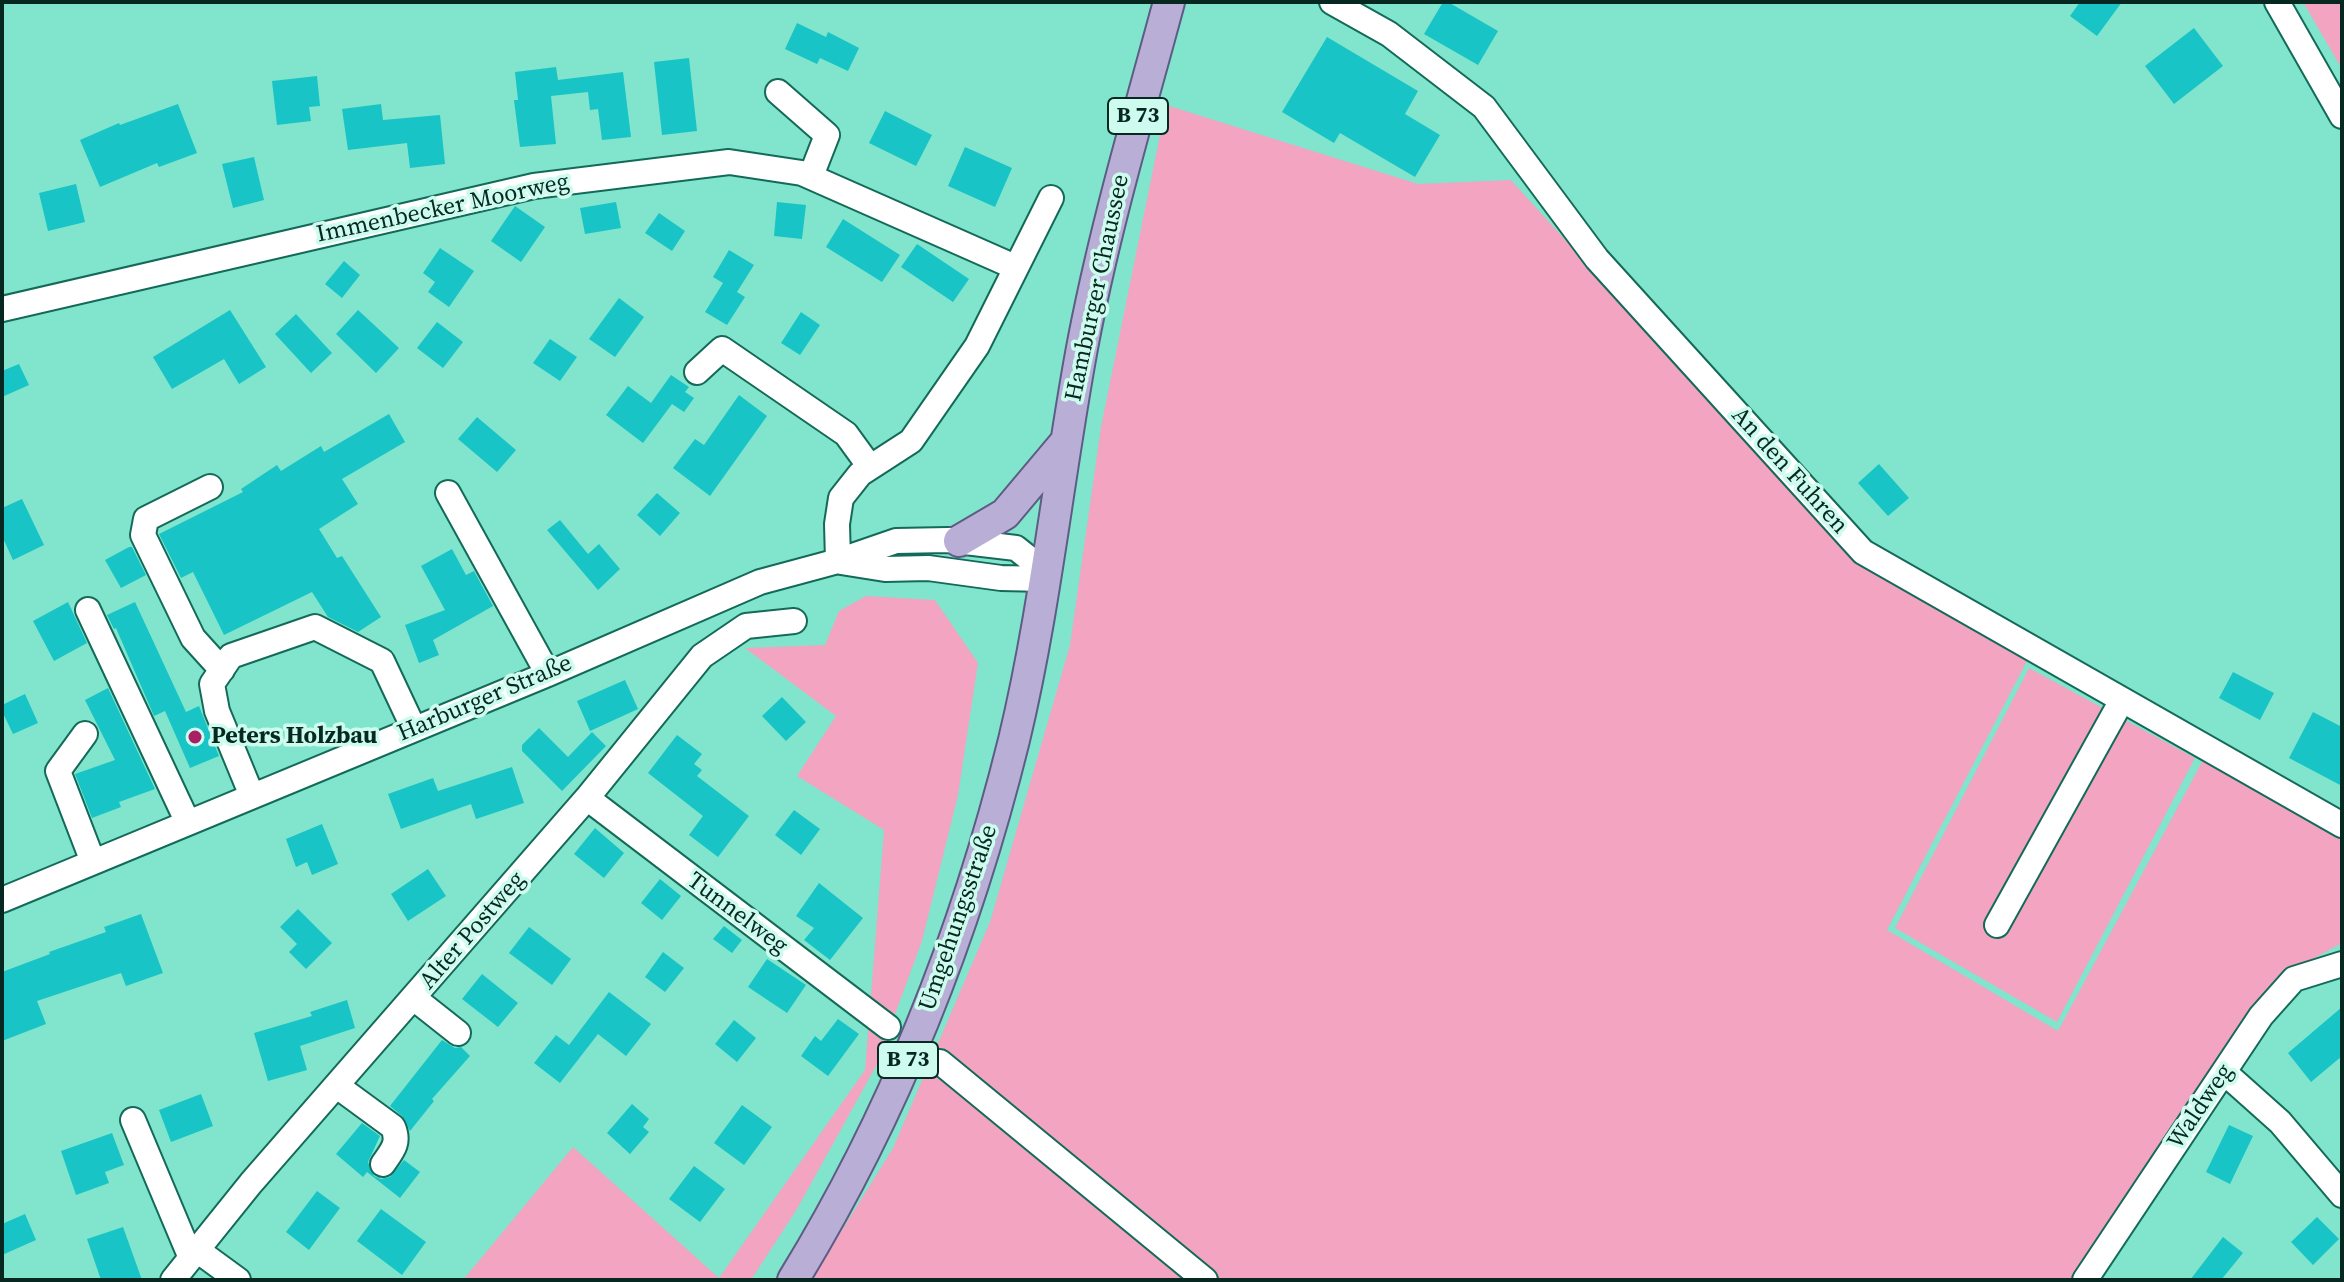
<!DOCTYPE html>
<meta charset="utf-8">
<style>
body{margin:0}
#map{position:relative;width:2344px;height:1282px;overflow:hidden;background:#80e5cc;font-family:"Source Serif 4",serif}
canvas{display:block}
.frame{position:absolute;inset:0;border:4px solid #062821;pointer-events:none}
</style>
<div id="map">
<canvas width="2344" height="1282"></canvas>
<div class="frame"></div>
</div>
<script>
const c = document.querySelector('canvas').getContext('2d');
c.lineJoin = 'round';
function fillPath(path, color) { c.fillStyle = color; c.fill(path, 'evenodd'); }
function stroke(path, color, width, dash) { c.strokeStyle = color; c.lineWidth = width; c.lineCap = dash ? 'butt' : 'round'; c.setLineDash(dash || []); c.stroke(path); }
function drawText(font, color, halo, rows, align = 'center') {
  c.font = font + ' "Source Serif 4",serif'; c.lineWidth = 7; c.setLineDash([]); c.textBaseline = 'middle'; c.strokeStyle = halo; c.fillStyle = color; for (const [text, x, y, turn = 0] of rows) {
    c.save(); c.translate(x, y); c.rotate((+turn || 0) * Math.PI / 180); c.textAlign = isNaN(turn) ? turn : align; if (halo) c.strokeText(text, 0, 0); c.fillText(text, 0, 0); c.restore();
  }
}
fillPath(new Path2D(`
 M2303 2H2342V69Z
 M1166 105 1418 184 1511 180 1830 532 2027 661 1887 930 2058 1031 2204 758 2342 834V943L2296 968 2075 1280H811L893 1148 990 922 1070 645 1101 427Z
 M866 596 935 600 978 663 958 795 922 941 876 1066 797 1209 751 1280H463L573 1147 719 1278 865 1070 884 830 797 776 836 716 745 648 825 645 839 611Z
 M2029 668 2195 758 2057 1022 1895 928Z`), '#f2a4c1');
fillPath(new Path2D(`
 M1443 2H1448L1498 31 1478 65 1424 34Z
 M2080 2H2122L2097 36 2070 16Z
 M797 23 826 37 828 32 859 48 848 71 820 58 817 64 785 49Z
 M2194 28 2223 66 2174 104 2145 66Z
 M1327 37 1418 91 1405 114 1440 135 1415 177 1340 133 1334 143 1282 112Z
 M689 58 697 131 662 135 654 62Z
 M556 67 558 80 623 72 631 137 602 140 598 109 590 110 588 92 551 96 556 144 520 147 514 100H518L515 72Z
 M317 76 320 106 309 107 311 121 277 125 272 81Z
 M178 104 197 153 159 167 157 163 100 187 80 140 119 123 120 125Z
 M381 104 383 120 440 115 445 164 410 168 407 143 348 150 342 109Z
 M885 111 932 135 916 166 869 143Z
 M965 147 1012 168 995 207 948 186Z
 M254 157 264 200 233 208 222 164Z
 M76 184 85 222 48 231 39 193Z
 M616 202 621 228 585 234 580 208Z
 M777 202 806 205 802 239 774 236Z
 M515 206 545 227 521 262 491 241Z
 M659 213 685 231 672 251 645 233Z
 M843 219 900 255 882 282 826 247Z
 M917 244 969 279 953 302 901 267Z
 M440 248 474 271 449 307 428 292 435 282 423 273Z
 M729 250 754 265 737 292 745 297 727 325 705 312 723 283 713 277Z
 M344 261 360 275 342 298 325 284Z
 M619 298 644 317 615 357 589 339Z
 M230 310 266 367 239 384 224 359 172 389 153 357Z
 M358 310 399 348 376 373 336 334Z
 M801 312 820 325 800 355 781 343Z
 M296 314 332 353 311 373 275 334Z
 M437 322 463 342 443 368 417 348Z
 M550 339 577 357 560 381 533 363Z
 M19 364 29 385 2 397V371Z
 M671 375 689 387 685 392 694 398 684 412 672 404 643 443 606 415 628 386 651 403Z
 M739 395 767 416 710 496 673 468 695 439 704 445Z
 M389 414 405 442 342 479 358 504 319 529 337 558 342 556 381 617 358 632 328 617 312 592 224 635 193 572 181 578 159 534 243 492 241 489 277 465 281 471 321 446 324 452Z
 M477 417 516 450 497 472 458 439Z
 M1879 464 1909 498 1888 516 1858 483Z
 M657 493 680 513 660 536 637 515Z
 M22 499 44 545 13 560 2 536V508Z
 M560 520 588 554 599 544 620 569 598 590 547 530Z
 M129 547H132L146 575 121 588 105 560Z
 M452 549 466 575 474 571 493 606 433 640 439 655 419 663 405 625 445 610 421 566Z
 M68 602 87 643 54 661 33 621Z
 M135 602 186 712 199 706 219 756 190 768 165 711 154 716 116 628 114 629 107 615Z
 M2233 672 2274 693 2260 720 2219 698Z
 M625 680 638 709 590 731 577 701Z
 M108 688 155 789 119 802 121 807 92 818 75 774 115 760 85 700Z
 M25 694 38 723 13 734 2 711V705Z
 M782 697 806 722 786 741 762 716Z
 M2313 712 2342 727V786L2289 758Z
 M539 728 568 757 592 732 606 746 562 791 522 751V745Z
 M677 735 702 754 694 764 702 770 697 776 749 816 718 857 689 835 703 816 648 773Z
 M512 767 524 803 476 819 471 804 401 829 388 794 433 778 438 791Z
 M794 810 820 829 801 855 775 835Z
 M322 824 338 864 312 875 307 862 296 867 286 839Z
 M595 828 624 853 604 878 574 854Z
 M428 869 446 896 408 921 391 894Z
 M660 879 681 896 662 920 641 903Z
 M819 883 863 918 830 960 804 940 814 928 796 916Z
 M298 909 332 943 306 969 289 952 297 944 280 927Z
 M141 914 163 973 126 986 121 973 37 1001 46 1024 2 1041V972L50 954 49 952 106 932 104 927Z
 M724 926 742 940 732 953 713 939Z
 M529 927 571 959 552 985 509 953Z
 M663 952 684 968 665 992 645 977Z
 M767 959 806 985 787 1013 748 987Z
 M482 974 518 1003 498 1027 462 999Z
 M609 992 651 1024 626 1056 598 1034 560 1083 534 1063 556 1035 569 1045Z
 M347 1000 355 1028 300 1046 307 1070 268 1081 254 1033 312 1016 310 1012Z
 M2342 1007V1056L2311 1082 2288 1053Z
 M838 1019 859 1034 828 1076 801 1056 815 1036 821 1041Z
 M734 1020 756 1038 737 1062 715 1044Z
 M442 1040 455 1048 461 1047 470 1056 432 1099 434 1101 410 1131 402 1116 390 1106Z
 M201 1094 213 1126 171 1142 159 1110Z
 M632 1104 649 1119 643 1127 649 1132 630 1154 607 1133Z
 M742 1105 772 1127 744 1165 714 1143Z
 M362 1123 380 1136 368 1162 374 1176 381 1179 390 1177 404 1160 420 1172 400 1198 367 1172 363 1177 336 1154Z
 M2229 1125 2253 1136 2230 1184 2206 1172Z
 M112 1133 124 1165 105 1172 109 1183 76 1195 61 1151Z
 M694 1166 725 1189 700 1222 669 1199Z
 M317 1191 340 1208 309 1250 286 1232Z
 M381 1209 426 1242 402 1275 357 1241Z
 M25 1214 36 1240 2 1255V1224Z
 M2317 1217 2339 1239 2313 1265 2291 1242Z
 M123 1227 142 1280H101L87 1239Z
 M2223 1237 2243 1253 2221 1280H2190Z`), '#18c4c5');
const minor = new Path2D(`
 M1332 2 1389 34 1484 107 1597 259 1863 552 2342 825
 M2277 2 2342 116
 M778 92 827 135 811 176
 M2 309 534 186 729 162 802 173 1015 267
 M697 372 722 349 846 434 870 467
 M210 487 146 519 143 535 193 638 222 670
 M448 493 548 674
 M838 561 837 524 841 498 860 474 911 441 977 346 1051 198
 M841 562 885 569 928 568 1001 578 1045 579
 M88 610 188 823
 M85 734 58 771 93 862
 M252 796 217 711 212 684 231 656 315 627 382 661 414 729
 M587 798 888 1027
 M2 900 548 674 760 582 838 561 896 541 948 540 1016 548 1036 564 1045 579
 M1997 925 2122 700
 M415 999 458 1033
 M940 1062 1205 1280
 M2224 1072 2280 1122 2342 1195
 M337 1086 393 1127C400 1143 392 1151 383 1164
 M133 1120 191 1258
 M197 1250 238 1280
 M173 1280 251 1183 587 798 702 656 746 626 794 621
 M2085 1280 2261 1016 2294 979 2342 964`);
const major = new Path2D(`
 M959 541 1005 514 1063 445
 M793 1280C896 1112 967 930 1014 740 1045 611 1058 478 1082 348 1104 231 1138 117 1169 2`);
stroke(minor, '#146a59', 28);
stroke(major, '#5c5d84', 34);
stroke(minor, '#fff', 24);
stroke(major, '#b9afd6', 30);
for (const [x, y, r, color] of [
 [195,737,8,"#a91f65"]
]) { const dot = new Path2D(); dot.arc(x, y, r, 0, 2 * Math.PI); c.fillStyle = color; c.fill(dot); stroke(dot, '#cdfcee', 3); }
for (const [x, y, w] of [
 [1138,116,60],
 [908,1060,60]
]) { const box = new Path2D(); box.roundRect(x - w / 2, y - 18, w, 36, 6); c.fillStyle = '#cdfcee'; c.fill(box); stroke(box, '#062821', 2); }
drawText('bold 22px', '#062821', null, [
 ["B 73",1138,116],
 ["B 73",908,1060]
]);
drawText('24px', '#062821', '#cdfcee', [
 ["Immenbecker Moorweg",443,209,-12],
 ["Hamburger Chaussee",1098,288,-78],
 ["An den Fuhren",1789,471,48],
 ["Harburger Straße",485,699,-23],
 ["Tunnelweg",737,914,37],
 ["Umgehungsstraße",959,918,-71],
 ["Alter Postweg",473,931,-49],
 ["Waldweg",2201,1107,-56]
]);
drawText('bold 24px', '#062821', '#cdfcee', [
 ["Peters Holzbau",211,737]
], 'left');
</script>
